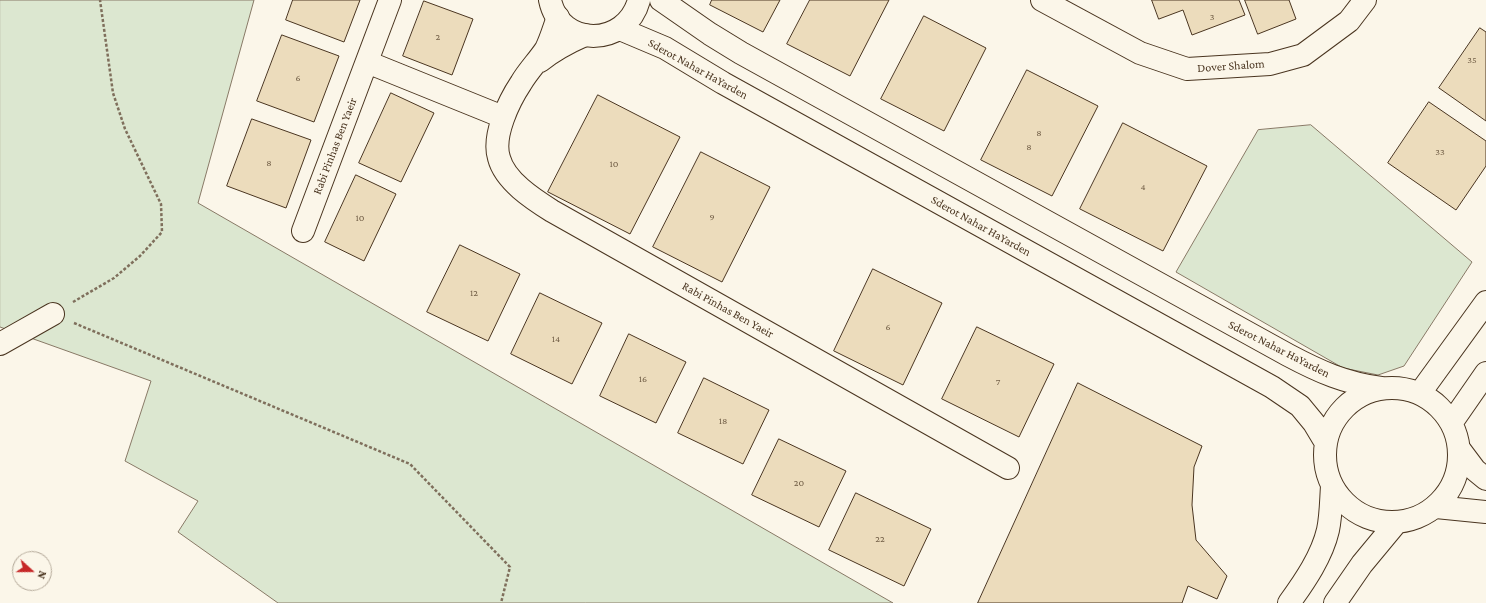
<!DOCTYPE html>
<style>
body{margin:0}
#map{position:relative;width:1486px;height:603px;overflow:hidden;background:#fbf6e9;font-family:"Crimson Pro",serif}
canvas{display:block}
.north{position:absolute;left:12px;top:551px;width:40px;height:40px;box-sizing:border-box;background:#fbf6e9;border:1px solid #b4a999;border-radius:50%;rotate:111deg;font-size:11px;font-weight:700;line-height:16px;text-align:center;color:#4a3520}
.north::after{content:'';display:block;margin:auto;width:14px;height:18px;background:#c62828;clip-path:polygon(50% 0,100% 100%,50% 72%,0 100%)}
</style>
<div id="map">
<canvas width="1486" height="603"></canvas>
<div class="north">N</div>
</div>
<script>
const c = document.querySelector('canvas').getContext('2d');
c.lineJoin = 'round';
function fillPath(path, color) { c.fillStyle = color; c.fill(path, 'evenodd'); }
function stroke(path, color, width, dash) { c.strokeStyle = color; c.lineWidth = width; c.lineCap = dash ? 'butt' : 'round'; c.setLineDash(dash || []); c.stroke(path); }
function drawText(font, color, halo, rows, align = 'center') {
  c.font = font + ' "Crimson Pro",serif'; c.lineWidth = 3; c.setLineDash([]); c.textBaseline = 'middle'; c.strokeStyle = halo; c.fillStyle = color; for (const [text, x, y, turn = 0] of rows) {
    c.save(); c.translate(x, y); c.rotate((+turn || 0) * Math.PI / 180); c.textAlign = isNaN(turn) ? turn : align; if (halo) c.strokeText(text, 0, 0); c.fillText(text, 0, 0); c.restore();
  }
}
const green = new Path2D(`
 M0 0H254L198 203 893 603H278L178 532 198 501 125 461 151 381 0 327Z
 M1311 125 1472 262 1404 366 1378 375 1343 368 1176 272 1258 130Z`);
fillPath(green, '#dce7d0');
stroke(green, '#887966', 1);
const building = new Path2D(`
 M293 0H360L344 42 286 20Z
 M712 0H780L763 32 710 5Z
 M810 0H889L850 76 787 44Z
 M1152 0H1239L1245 15 1192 35 1183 10 1159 19Z
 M1245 0H1289L1296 19 1258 34Z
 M424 1 473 19 452 75 403 56Z
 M924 16 986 48 944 131 881 99Z
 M1480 28 1486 32V121L1439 88Z
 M282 35 339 56 314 122 257 101Z
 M1027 70 1098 106 1052 196 981 160Z
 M391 93 434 113 401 182 359 163Z
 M598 95 680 137 630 234 548 192Z
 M1429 102 1486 141V166L1456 210 1388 163Z
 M252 119 311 140 286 208 227 186Z
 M1123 123 1207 166 1163 251 1080 209Z
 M701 152 770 187 722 282 653 247Z
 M356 175 396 194 364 261 325 242Z
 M460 245 520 274 488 341 427 312Z
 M873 269 942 303 903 385 834 351Z
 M540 293 602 323 572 384 511 354Z
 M977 327 1054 364 1019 437 942 399Z
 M629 334 686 362 656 423 600 396Z
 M704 378 769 410 743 464 678 433Z
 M1078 383 1202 446 1194 467 1192 505 1196 540 1227 576 1217 599 1188 586 1182 603H978Z
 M779 439 846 471 819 527 752 495Z
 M856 493 931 529 904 586 829 550Z`);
fillPath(building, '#ecdcbc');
stroke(building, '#4a3520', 1);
const minor = new Path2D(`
 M1042 0 1140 53 1187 69 1270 64 1303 55 1349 21 1365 0
 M558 17C554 28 551 39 546 49 538 61 528 71 521 83 509 101 492 136 499 158 505 181 533 199 552 211L1008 468
 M540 61C554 50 569 42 585 35
 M367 62 503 117
 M303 231 390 0`);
const tertiary = new Path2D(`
 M0 344 53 314
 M1460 450 1475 470 1486 479
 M1436 507 1486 512`);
const secondary = new Path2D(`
 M550 0C560 48 626 48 639 0
 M661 0 710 34 741 53 1288 355C1320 372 1345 383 1381 388
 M620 29 665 48 723 83 1272 387 1300 406 1314 423 1326 443
 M1325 455a67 67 0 1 1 134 0a67 67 0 1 1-134 0Z
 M1420 393 1486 302
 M1452 422 1486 373
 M1289 603C1305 581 1322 556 1328 530 1331 516 1331 500 1332 486
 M1335 603 1362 564 1396 523`);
stroke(minor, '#4a3520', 24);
stroke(tertiary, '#4a3520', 24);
stroke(secondary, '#4a3520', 24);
stroke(new Path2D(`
 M73 302 114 278 140 256 162 232 161 204 125 129 113 93 100 0
 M74 323 410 464 510 567 501 603`), '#7f6f5c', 2.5, [3, 2]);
stroke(minor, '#fbf6e9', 22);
stroke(tertiary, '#fbf6e9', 22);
stroke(secondary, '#fbf6e9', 22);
drawText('10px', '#725f47', null, [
 ["3",1212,17],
 ["2",438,37],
 ["35",1472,60],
 ["6",298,78],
 ["8",1039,133],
 ["8",1029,147],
 ["33",1440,152],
 ["8",269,163],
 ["10",614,164],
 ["4",1143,187],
 ["9",712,217],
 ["10",360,218],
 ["12",474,293],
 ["6",888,327],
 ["14",556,339],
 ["16",643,379],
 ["7",998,382],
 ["18",723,421],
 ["20",799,483],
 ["22",880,539]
]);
drawText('12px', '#4a3520', '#fbf6e9', [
 ["Dover Shalom",1231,66,-4],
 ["Sderot Nahar HaYarden",698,69,29],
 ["Rabi Pinhas Ben Yaeir",335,146,-69],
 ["Sderot Nahar HaYarden",981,226,29],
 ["Rabi Pinhas Ben Yaeir",728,310,29],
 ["Sderot Nahar HaYarden",1279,349,27]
]);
</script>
